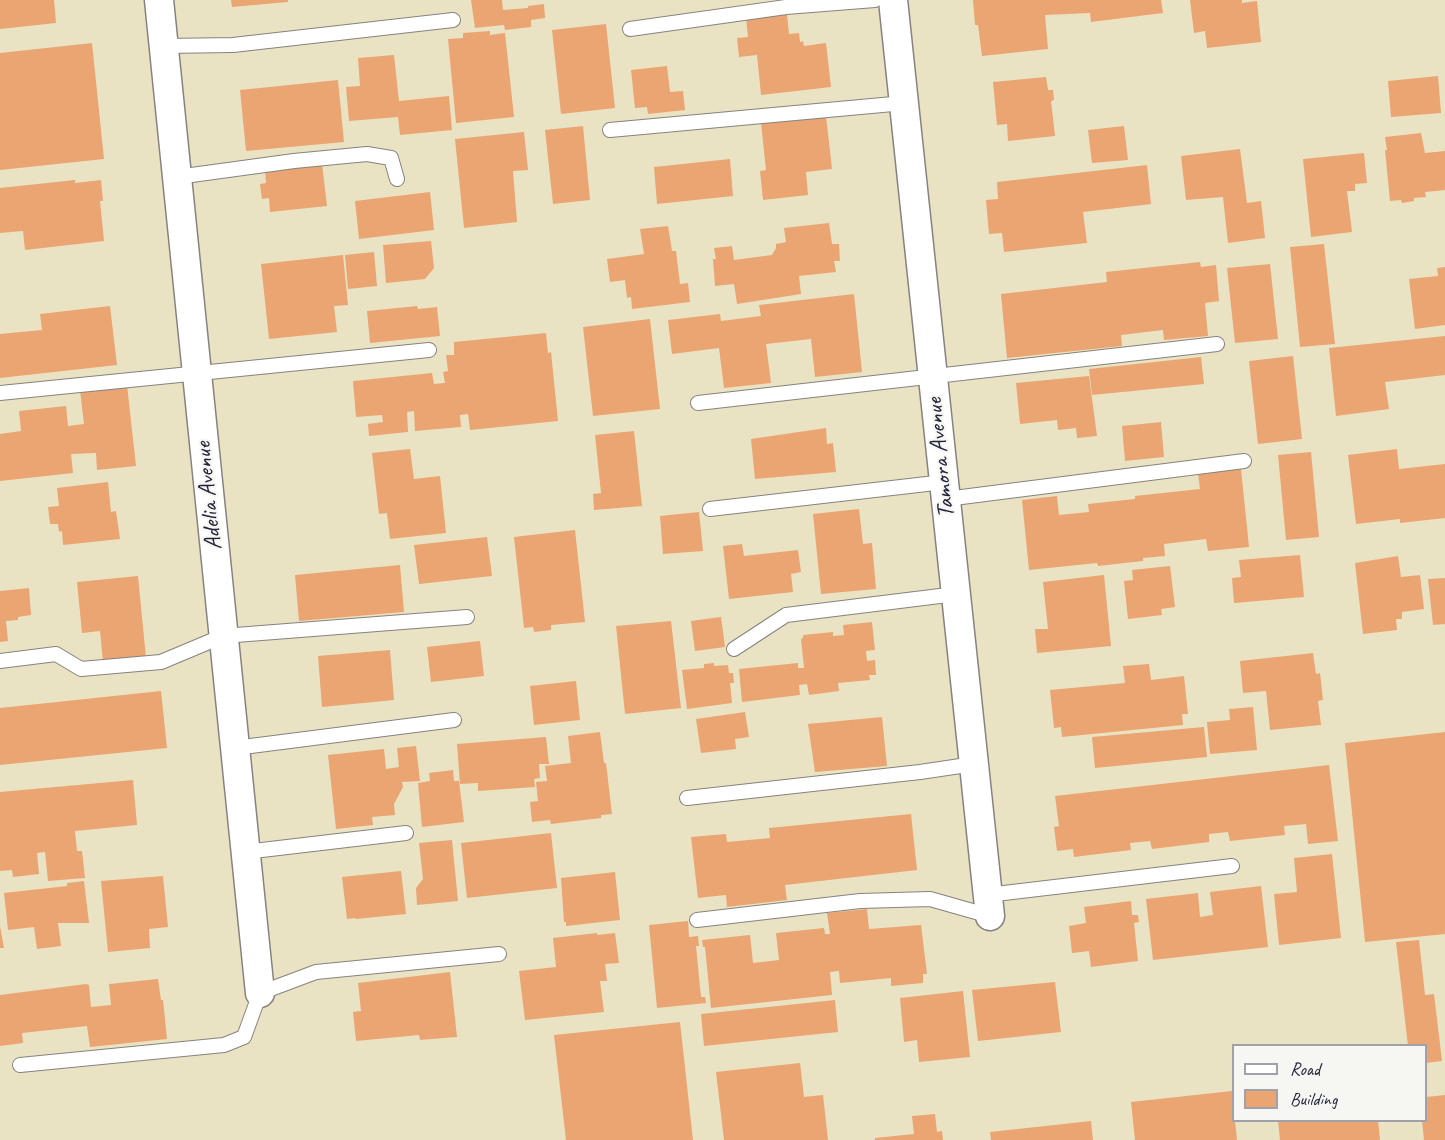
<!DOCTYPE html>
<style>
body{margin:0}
#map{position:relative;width:1445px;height:1140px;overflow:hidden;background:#eae3c3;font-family:Caveat,sans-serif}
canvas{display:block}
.legend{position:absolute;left:1232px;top:1044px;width:195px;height:78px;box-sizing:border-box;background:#f6f6f2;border:2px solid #a1a1a9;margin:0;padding:8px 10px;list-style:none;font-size:18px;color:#22223b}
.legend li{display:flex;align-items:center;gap:12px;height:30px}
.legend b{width:30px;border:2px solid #a1a1a9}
</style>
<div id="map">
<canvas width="1445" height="1140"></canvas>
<ul class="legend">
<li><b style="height:8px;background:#fff"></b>Road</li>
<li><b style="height:16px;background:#eaa573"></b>Building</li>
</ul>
</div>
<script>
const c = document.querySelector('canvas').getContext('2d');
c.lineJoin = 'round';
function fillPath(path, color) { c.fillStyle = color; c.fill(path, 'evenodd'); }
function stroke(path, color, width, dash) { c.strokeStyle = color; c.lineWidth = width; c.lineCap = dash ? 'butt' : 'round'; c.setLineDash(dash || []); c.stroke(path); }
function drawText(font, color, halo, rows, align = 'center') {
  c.font = font + ' Caveat,sans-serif'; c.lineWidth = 4.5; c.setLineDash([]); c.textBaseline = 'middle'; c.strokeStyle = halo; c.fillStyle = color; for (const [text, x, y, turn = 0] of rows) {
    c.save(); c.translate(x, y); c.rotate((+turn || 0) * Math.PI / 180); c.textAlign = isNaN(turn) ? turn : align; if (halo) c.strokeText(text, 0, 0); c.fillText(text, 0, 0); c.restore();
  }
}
fillPath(new Path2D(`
 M0 0H54L56 23 0 29Z
 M231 0H288V2L232 7Z
 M471 0H502L503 10 528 8V6L544 4 545 18 531 20V27L505 30 504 25 475 28Z
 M973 0H1161L1163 13 1091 22 1090 13 1045 15 1048 49 982 56 978 25H975Z
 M1190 0H1242V3L1257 1 1261 42 1207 48 1205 31 1194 33Z
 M787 14 789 34 799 33 800 42 803 41 804 46 826 43 831 87 761 95 757 55 739 57 737 38 748 37 746 18Z
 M606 24 615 108 561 114 552 30Z
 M490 31V35L505 33 514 117 456 123 448 39 463 38V33Z
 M92 43 104 159 0 170V53Z
 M394 55 399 101 449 96 452 130 400 135 398 117 349 121 346 87 360 86 358 58Z
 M667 66 670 92 683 91 685 110 648 114 647 107 635 108 631 70Z
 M1438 76 1441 113 1391 117 1388 81Z
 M1046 77 1048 90H1053L1054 100 1051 101 1055 136 1008 141 1007 124 997 125 993 82Z
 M338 80 344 142 246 151 240 90Z
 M826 116 832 169 806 172 808 195 763 200 760 171 766 170 761 123Z
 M583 126 590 200 553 204 545 130Z
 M1124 126 1128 160 1092 163 1088 130Z
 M524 132 528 170 513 171 517 222 464 228 455 139Z
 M1421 133 1425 153 1445 151V190L1425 192 1426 197 1414 198V201L1402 203 1401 200 1390 201 1385 150H1387L1385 137Z
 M1240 149 1247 203 1261 201 1265 238 1228 243 1223 197 1186 200 1181 156Z
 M1364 153 1367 183 1355 184V191H1347L1352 232 1311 237 1303 159Z
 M730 159 733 196 657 204 654 167Z
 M322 164 327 206 270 212 269 198 262 199 260 184 266 183 265 170Z
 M1147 165 1151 204 1083 212 1087 243 1004 252 1002 233 989 234 986 200 998 199 997 182Z
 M75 180V183L101 180 103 201H100L104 241 25 250 23 231 0 233V188Z
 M430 192 434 230 359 239 355 201Z
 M829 223 832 244H839L840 261H834L836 272 799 276 801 294 737 304 734 284 715 286 713 259H716L714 248 732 246 734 260 772 255 776 248V244L786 242 784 228Z
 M668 226 672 251H676L680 284 688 283 690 302 632 309 631 297 627 298 625 280 610 282 607 259 644 254 640 229Z
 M431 241 434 268 425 279 386 283 383 245Z
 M1324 244 1335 344 1300 347 1290 247Z
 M374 252 377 286 348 289 345 255Z
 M343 255 348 305 334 306 337 332 269 339 261 264Z
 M1200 262 1201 267 1216 265 1219 301 1205 303 1208 336 1164 340 1163 330 1121 335 1122 346 1007 358 1001 294 1107 282 1106 272Z
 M1270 264 1278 339 1235 343 1227 268Z
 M1445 267V325L1415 329 1409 279 1438 276 1437 268Z
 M854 294 862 372 815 377 811 339 766 344 771 383 724 388 719 348 672 354 668 320 720 314 721 321 761 316 759 305Z
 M110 306 117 365 0 378V334L42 330 40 314Z
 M417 306 418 309 437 307 440 336 370 343 367 311Z
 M650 319 660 409 593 416 583 327Z
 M546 333 548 353 551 352 558 421 470 430 468 414 460 415 461 427 415 431 414 411 407 412 408 432 369 436 368 424 383 422 382 415 356 417 353 381 432 373 434 384 445 383 443 372 448 371 446 355H454V342Z
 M1445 336V375L1385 382 1389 409 1336 416 1329 348Z
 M1293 356 1302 439 1258 444 1249 361Z
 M1201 357 1204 384 1092 395 1089 369Z
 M1089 376 1097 436 1077 438 1076 428 1058 430 1057 420 1020 424 1016 383Z
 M127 385 136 466 97 470 96 453 71 454 73 473 0 481V434L21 431 19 411 66 406 68 426 84 424 80 390Z
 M1161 422 1164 457 1125 461 1122 426Z
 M826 428 827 444 833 443 836 472 755 479 751 439Z
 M634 431 642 506 594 510 593 494 601 493 595 435Z
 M410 449 414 479 440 476 446 533 390 539 387 513 379 514 372 453Z
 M1397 449 1399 469 1445 464V518L1400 523V519L1356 524 1348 455Z
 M1311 452 1319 537 1286 540 1278 455Z
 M1241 469 1249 547 1208 551 1206 539 1164 544 1165 556 1143 558V561L1098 566 1097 563 1029 570 1022 500 1057 496 1059 515 1089 512 1088 504 1135 499V496L1200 489 1198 473Z
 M108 482 111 512 116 511 120 539 63 545 62 531 59 532 58 524H50L48 507 59 506 57 488Z
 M859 509 863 544 872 543 876 589 821 594 813 514Z
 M699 512 703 551 663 554 660 516Z
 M575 530 585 622 551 625V630L534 632 533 627 524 628 514 537Z
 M487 537 492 576 419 584 414 545Z
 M742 544 744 556 798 550 801 572 791 574 793 592 729 599 723 546Z
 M1300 555 1304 597 1234 603 1232 578 1241 577 1239 560Z
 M1398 556 1401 577 1420 575 1424 609 1402 612V619H1396L1397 630 1363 634 1355 563Z
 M400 565 404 612 299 621 295 575Z
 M1170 566 1175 607 1161 609 1162 615 1128 619 1124 581 1133 580 1132 570Z
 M1104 575 1111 646 1037 653 1035 629H1048L1043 582Z
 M138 576 146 658 103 662 100 631 82 633 77 582Z
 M1445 578V624L1433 625 1428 579Z
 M29 588 31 615 18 617V620L6 621 8 641 0 642V591Z
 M721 617 725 647 695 651 691 621Z
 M671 621 681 708 625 714 616 626Z
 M872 622 875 650 866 651 867 661 875 660 876 675H869L870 680 838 683 839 691 809 695 807 684 799 685 800 695 742 702 739 669 798 663V668H804L801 639 803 638V635L833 632V636L844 635 843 625Z
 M480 641 484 676 431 682 427 647Z
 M390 650 394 700 322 707 318 656Z
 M1313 653 1316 674 1320 673 1323 700 1318 701 1321 725 1270 730 1266 691 1243 693 1240 661Z
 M714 663V666L728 665 729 673H733L734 683H730L732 703 687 709 682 670 704 668V664Z
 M1149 664 1151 680 1184 676 1188 714H1182L1183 725 1062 737 1061 727 1054 728 1050 690 1125 683 1123 666Z
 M576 681 580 720 534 725 530 686Z
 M161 691 167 748 0 765V708Z
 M1253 707 1257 750 1210 754 1207 722 1230 720 1229 709Z
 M745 712 749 737 735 739 736 749 701 753 696 719Z
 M882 717 887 766 815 772 808 724Z
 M1204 727 1207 757 1095 768 1092 737Z
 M600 732 604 763H606L612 814 601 815V818L551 824 550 820 532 822 530 802 538 801 536 782 547 781 545 766 571 763 568 736Z
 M1445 732V934L1365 942 1345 743Z
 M546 737 549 764H539L540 778 534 779 535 787 478 791V783L460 784 457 744Z
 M416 746 420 781 402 782 403 787 394 804 395 815 372 817 373 825 336 829 328 755 384 749 386 769 399 767 397 748Z
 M1329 765 1338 841 1308 844 1306 824 1284 826 1285 835 1230 841 1228 832 1209 834V842L1152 849 1150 841 1130 843 1131 850 1074 857 1073 849 1057 851 1054 827 1059 826 1055 796Z
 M453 770 454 781H459L464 822 422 827 418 783 430 781 429 773Z
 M133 780 137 825 75 831 77 851H82L85 878 48 881 45 852 37 853 39 874 13 877 12 870 0 871V792Z
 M911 814 917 870 785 885 787 900 727 907 726 895 698 898 691 837 726 834 727 842 770 838 769 828Z
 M551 833 557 888 467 898 461 843Z
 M452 840 458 901 417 905 416 888 423 879 419 843Z
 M1332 854 1341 938 1279 945 1274 894 1297 892 1294 858Z
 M401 871 406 914 356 919 355 918 347 919 342 877Z
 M615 872 620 920 566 926V922H564L561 878Z
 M163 876 168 927 149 929 150 948 108 952 101 881Z
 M84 881 89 923H58L61 946 37 949 34 927 8 930 4 893 67 886V883Z
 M1261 886 1268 947 1153 960 1146 899 1198 893 1200 917 1213 915 1210 892Z
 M1131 901 1132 915H1138L1139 922 1134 923 1138 961 1091 967 1089 951 1072 953 1069 926 1086 923 1084 907Z
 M867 909 869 929 921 925 927 974H923V983L891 986V978L840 983 839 971 830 972 832 995 711 1008 705 947H703L702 940 750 935 753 963 779 960 776 933 824 928 825 934H830L827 913Z
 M688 921 689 937 698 936 699 946H696L701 997H705L706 1003 657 1008 649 925Z
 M0 926 4 948H0Z
 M597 933V935L615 933 619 963 605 964 607 981H600L604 1012 525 1020 519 971 556 967 553 938Z
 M1419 940 1425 995 1434 994 1442 1061 1426 1063V1046H1408L1396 942Z
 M450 972 457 1037 420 1040 419 1035 356 1041 353 1012 361 1011 358 983Z
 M158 979 161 1000H163L167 1039 90 1047 87 1026 22 1033 23 1043 0 1046V995L86 984 89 985 91 1007 111 1005 109 984Z
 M1055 982 1061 1032 978 1041 972 990Z
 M963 991 970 1057 919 1062 917 1040 904 1042 900 998Z
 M835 1000 838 1032 704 1046 701 1014Z
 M680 1022 693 1140H566L554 1035Z
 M800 1063 804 1097 823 1095 828 1140H724L716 1072Z
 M1232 1091 1237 1140H1135L1131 1102Z
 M1445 1095V1140H1424L1422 1120H1426V1097Z
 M935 1114 937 1132 942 1131 943 1140H875V1138L914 1134 912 1116Z
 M1278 1120H1378L1380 1140H1280Z
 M1091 1121 1093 1140H991L990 1132Z`), '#eaa573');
const service = new Path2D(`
 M630 29 786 7 875 0
 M164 46 233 45 453 20
 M610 130 904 103
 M177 177 294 161 367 154 391 158 397 179
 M0 393 429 350
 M698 403 1217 344
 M946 499 1244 461
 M710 509 944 482
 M734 649 786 615 956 594
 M0 661 56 654 81 669 161 662 223 636 467 617
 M235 748 454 720
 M687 798 920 772 974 764
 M245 852 406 833
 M987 895 1232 866
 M697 920 860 901 930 899 990 916
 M20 1065 224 1045 244 1037 260 993 316 972 499 954`);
const minor = new Path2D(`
 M159 0 260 993
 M893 0 990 916`);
stroke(service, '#86827f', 16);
stroke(minor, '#86827f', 31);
stroke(service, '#fff', 14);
stroke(minor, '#fff', 28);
drawText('24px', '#22223b', '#f6f6f2', [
 ["Tamora Avenue",941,458,-96],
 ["Adelia Avenue",209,496,-96]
]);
</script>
